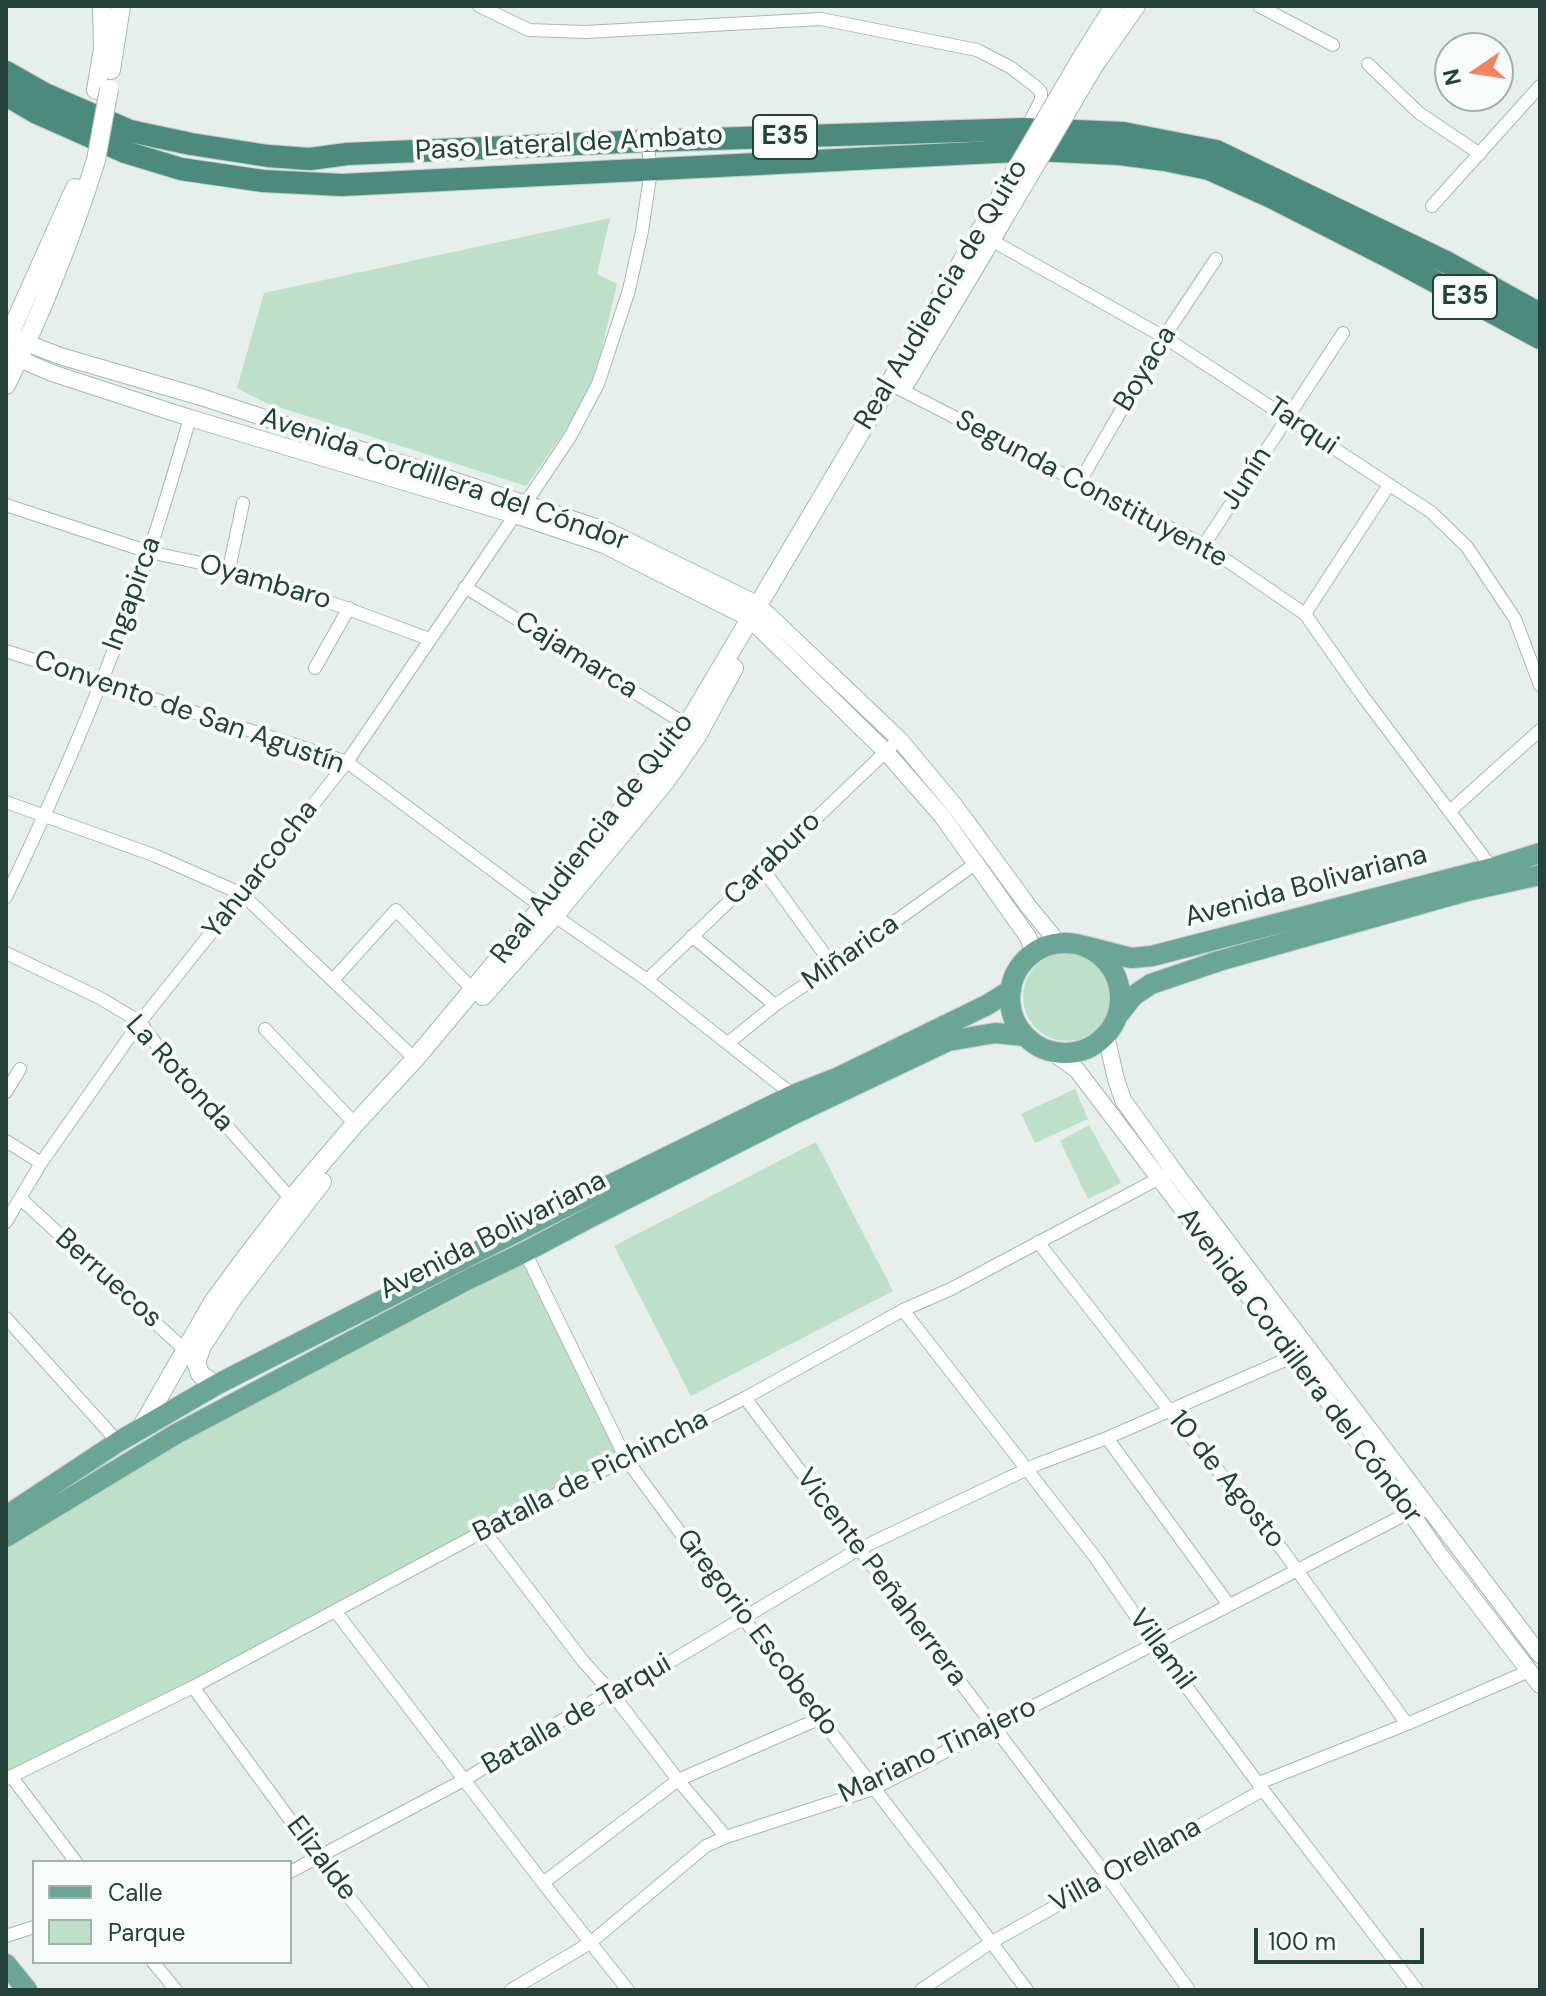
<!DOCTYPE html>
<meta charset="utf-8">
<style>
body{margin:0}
#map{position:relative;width:1546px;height:1996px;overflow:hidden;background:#e6efeb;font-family:"DM Sans",sans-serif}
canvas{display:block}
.frame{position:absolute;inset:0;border:8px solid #24423a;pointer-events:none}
.legend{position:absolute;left:32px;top:1860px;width:260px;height:104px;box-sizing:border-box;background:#f7fbf9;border:2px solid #a3b1ad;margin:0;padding:10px 14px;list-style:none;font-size:24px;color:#24423a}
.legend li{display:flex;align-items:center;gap:16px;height:40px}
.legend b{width:40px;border:2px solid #a3b1ad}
.north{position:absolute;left:1434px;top:32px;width:80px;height:80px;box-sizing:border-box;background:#f7fbf9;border:2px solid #a3b1ad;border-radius:50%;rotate:257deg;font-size:22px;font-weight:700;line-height:32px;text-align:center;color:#24423a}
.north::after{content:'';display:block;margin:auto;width:28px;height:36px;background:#f4845f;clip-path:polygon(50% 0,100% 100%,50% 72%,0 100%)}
.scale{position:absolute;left:1254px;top:1928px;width:170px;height:36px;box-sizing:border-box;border:4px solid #24423a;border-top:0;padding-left:10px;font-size:24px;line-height:28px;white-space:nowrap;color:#24423a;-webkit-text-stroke:6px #f7fbf9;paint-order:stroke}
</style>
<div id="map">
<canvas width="1546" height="1996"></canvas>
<div class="frame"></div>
<ul class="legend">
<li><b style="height:10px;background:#6aa596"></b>Calle</li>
<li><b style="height:22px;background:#bfe0c8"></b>Parque</li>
</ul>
<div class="north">N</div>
<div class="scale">100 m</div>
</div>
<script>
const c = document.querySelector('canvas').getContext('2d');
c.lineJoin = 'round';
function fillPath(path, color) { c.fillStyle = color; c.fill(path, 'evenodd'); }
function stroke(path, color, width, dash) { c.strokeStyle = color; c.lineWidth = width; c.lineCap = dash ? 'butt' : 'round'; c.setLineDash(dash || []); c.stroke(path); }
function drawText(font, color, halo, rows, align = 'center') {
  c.font = font + ' "DM Sans",sans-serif'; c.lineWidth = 8; c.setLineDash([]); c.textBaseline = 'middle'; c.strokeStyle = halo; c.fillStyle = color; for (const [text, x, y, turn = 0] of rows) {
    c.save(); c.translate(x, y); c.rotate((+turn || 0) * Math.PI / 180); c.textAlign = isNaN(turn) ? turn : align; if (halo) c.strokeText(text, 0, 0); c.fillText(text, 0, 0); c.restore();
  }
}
fillPath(new Path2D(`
 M610 218 597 274 617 284 591 395 526 486 266 403 237 388 264 293Z
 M1023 997a44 44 0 1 1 88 0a44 44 0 1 1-88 0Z
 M1075 1089 1088 1119 1035 1143 1021 1114Z
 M1089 1125 1121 1183 1088 1199 1060 1141Z
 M816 1142 893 1291 691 1396 614 1246Z
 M532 1259 626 1460 6 1779V1548L190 1437Z`), '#bfe0c8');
const minor = new Path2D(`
 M479 6 529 30 585 32 821 19 977 50 1010 67 1035 86 1041 92V100L1026 129
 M1259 6 1333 45
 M1368 64 1419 113 1480 154
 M1432 206 1540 86
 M991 240 1164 337 1431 512 1467 547 1515 619 1540 685
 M890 384 960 420 980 435 1053 469 1204 545 1305 614 1362 695 1492 868
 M1079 483 1164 337 1216 259
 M525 504 570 437 598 384 629 290 642 231 651 170 647 141
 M6 505 149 552 229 569 305 593 429 639
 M1204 545 1343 333
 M229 569 243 503
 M465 587 687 725
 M1305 614 1389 485
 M6 651 347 762 542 907 647 980 793 1095
 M315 668 349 608
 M6 802 156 856 242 894 415 1059
 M1450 811 1540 730
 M762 868 833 966
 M6 897C60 785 110 670 149 552 164 508 177 462 190 418
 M692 936 775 1005
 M6 953 100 998 140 1022 165 1056 291 1199
 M333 980 396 910 473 990
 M647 980 899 739
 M265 1029 355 1124
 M728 1043 775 1005 833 966 975 864
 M6 1092 20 1069
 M6 1141 41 1163
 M21 1199 186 1351 190 1352
 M6 1222 41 1163 140 1022 347 762 515 515
 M1038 1242 1169 1410 1284 1552 1407 1724
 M525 1252 626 1459 743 1618 944 1879 1027 1990
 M903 1310 1095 1557 1155 1644 1263 1790 1417 1990
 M6 1318 118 1442
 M745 1398 1107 1876 1189 1990
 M1107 1438 1229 1605
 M484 1531 583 1661 610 1691 678 1780 726 1837
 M336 1612 543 1883 628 1990
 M193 1687 318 1858 423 1990
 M11 1776 76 1862
 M6 1779 193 1687 484 1531 745 1398 903 1310 951 1289 1167 1174
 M1259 1783 1407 1724 1529 1671
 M290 1872 464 1780 610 1691 663 1666 859 1549 1038 1464 1107 1438 1294 1356
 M543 1883 678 1780 821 1718
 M6 1936 34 1927
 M153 1962 176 1990
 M511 1990 590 1943 706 1846 726 1837 873 1789 1410 1512
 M921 1990 990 1943 1263 1790`);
const tertiary = new Path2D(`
 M14 338 60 356 201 397 608 531 757 604 899 739 955 806 1029 907 1059 944
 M6 353 52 373 190 418 515 515 604 545 749 618 886 752 942 816 1028 937 1034 953
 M1106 1036 1116 1079 1123 1100 1174 1171 1540 1655
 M1052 1052 1077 1070 1294 1356 1410 1512 1440 1555 1540 1685`);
const secondary = new Path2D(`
 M1082 57 1114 6
 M1095 64 1136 6
 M111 70 121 6
 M96 90 103 49 102 6
 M6 342 75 188
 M906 382 1001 223
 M6 385C42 312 72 237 96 160
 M483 996 555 915 665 782 697 736 734 668
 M216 1385 200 1374 196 1362 202 1346 233 1298 322 1182
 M141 1428 213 1302 247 1256 291 1199 355 1124 415 1059 578 864 647 779 687 725 990 214`);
const primary = new Path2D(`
 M1010 998a55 55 0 1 1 110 0a55 55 0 1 1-110 0Z
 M1084 946 1131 958 1152 956 1492 868 1540 853
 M1119 1014 1133 996 1151 984 1219 961 1467 891 1540 875
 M6 1516 118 1442 216 1385 557 1211 793 1095 839 1077 987 1005 1011 990
 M6 1537 176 1434 467 1280 525 1252 587 1219 792 1115 948 1041 995 1033 1025 1036
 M6 1964 27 1990`);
const trunk = new Path2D(`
 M6 72 45 94 130 131 191 144 268 156 310 159 347 154 647 141 1026 129 1123 133 1216 151 1448 263 1540 314
 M6 95 37 113 125 152 181 169 263 181 342 185 1034 150 1120 154 1165 160 1209 169 1271 197 1389 257 1540 338`);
stroke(minor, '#a8b8b2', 14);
stroke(tertiary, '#a8b8b2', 18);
stroke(secondary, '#a4bbb3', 20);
stroke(primary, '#c2cac8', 22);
stroke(trunk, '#c2cac8', 24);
stroke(minor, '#fff', 12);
stroke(tertiary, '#fff', 16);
stroke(secondary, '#fff', 18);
stroke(primary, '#6aa596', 20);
stroke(trunk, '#4c8a7c', 22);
const secondaryBridge = new Path2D(`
 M96 160 109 89
 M990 214 1082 57
 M1001 223 1095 64`);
stroke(secondaryBridge, '#a4bbb3', 20, []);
stroke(secondaryBridge, '#fff', 18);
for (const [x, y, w] of [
 [785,137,64],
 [1465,297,64]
]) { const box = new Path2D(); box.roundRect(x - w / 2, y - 22, w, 44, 6); c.fillStyle = '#f7fbf9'; c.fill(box); stroke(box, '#24423a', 2); }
drawText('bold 26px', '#24423a', null, [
 ["E35",785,137],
 ["E35",1465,297]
]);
drawText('28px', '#24423a', '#f7fbf9', [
 ["Paso Lateral de Ambato",569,144,-3],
 ["Real Audiencia de Quito",942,295,-59],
 ["Boyaca",1146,369,-59],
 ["Tarqui",1302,427,34],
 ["Junín",1247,479,-57],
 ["Avenida Cordillera del Cóndor",444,480,19],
 ["Segunda Constituyente",1091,490,28],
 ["Oyambaro",265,583,16],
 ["Ingapirca",133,594,-70],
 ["Cajamarca",576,656,32],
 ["Convento de San Agustín",189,713,19],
 ["Real Audiencia de Quito",593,839,-52],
 ["Caraburo",773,859,-44],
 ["Yahuarcocha",261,870,-52],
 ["Avenida Bolivariana",1306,887,-15],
 ["Miñarica",851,953,-35],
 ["La Rotonda",179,1074,48],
 ["Avenida Bolivariana",493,1236,-27],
 ["Berruecos",108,1279,42],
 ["Avenida Cordillera del Cóndor",1299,1366,53],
 ["Batalla de Pichincha",591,1477,-27],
 ["10 de Agosto",1226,1480,51],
 ["Vicente Peñaherrera",881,1578,53],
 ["Gregorio Escobedo",757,1633,53],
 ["Villamil",1161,1650,54],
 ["Batalla de Tarqui",577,1715,-30],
 ["Mariano Tinajero",938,1751,-25],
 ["Elizalde",321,1859,53],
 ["Villa Orellana",1126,1866,-29]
]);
</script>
